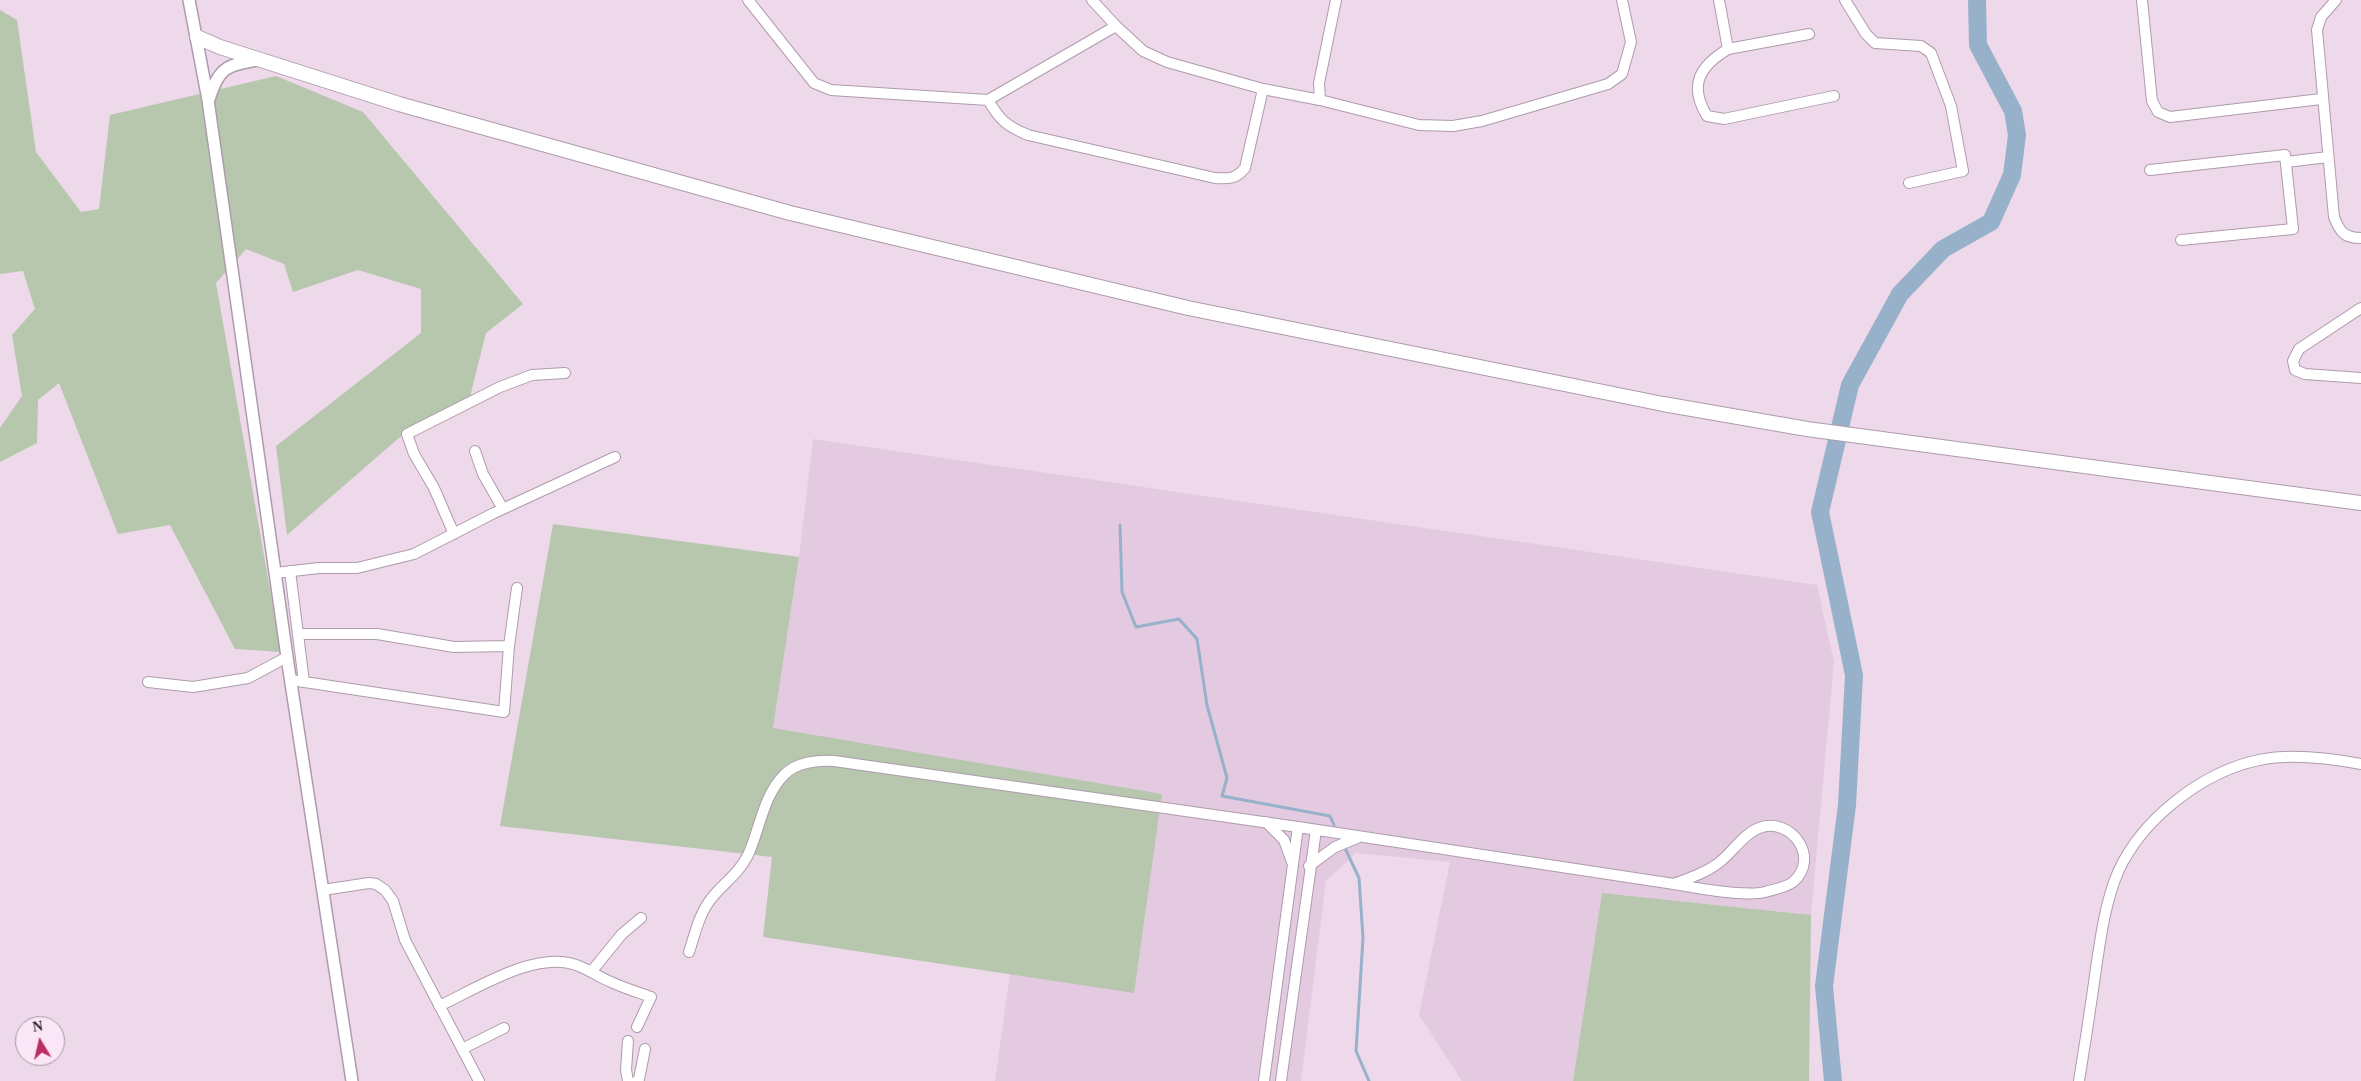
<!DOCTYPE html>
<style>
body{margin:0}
#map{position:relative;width:2361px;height:1081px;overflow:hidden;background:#eed9eb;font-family:"Times New Roman",serif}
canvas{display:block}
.north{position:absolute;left:15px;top:1016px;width:50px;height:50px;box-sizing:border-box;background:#fbe6f8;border:1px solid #a596a3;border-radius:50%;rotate:351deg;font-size:14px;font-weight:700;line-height:20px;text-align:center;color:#251e24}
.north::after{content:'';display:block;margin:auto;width:18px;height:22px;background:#bc2f65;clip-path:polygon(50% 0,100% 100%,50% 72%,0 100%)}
</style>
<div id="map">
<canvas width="2361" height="1081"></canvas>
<div class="north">N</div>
</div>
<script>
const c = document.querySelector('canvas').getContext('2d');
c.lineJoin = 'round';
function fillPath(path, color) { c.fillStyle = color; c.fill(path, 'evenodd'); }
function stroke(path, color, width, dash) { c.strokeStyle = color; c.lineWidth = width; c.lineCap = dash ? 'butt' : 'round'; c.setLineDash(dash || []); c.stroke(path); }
fillPath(new Path2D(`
 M813 439 1817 585 1834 662 1811 915 1602 893 1573 1081H1462L1419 1015 1450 862 1356 853 1326 881 1301 1081H995L1010 973 1134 992 773 728 799 557Z`), '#e4cae1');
fillPath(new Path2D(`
 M0 10 17 20 36 152 81 212 99 209 110 115 276 76 363 112 523 304 486 333 470 397 407 431 287 535 276 446 421 333V289L358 270 293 292 284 264 246 249 216 283 281 652 235 649 170 525 118 534 59 383 38 400 37 443 0 462V428L22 396 12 335 35 309 23 271 0 274Z
 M553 524 799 557 773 728 1162 794 1134 993 763 937 772 857 500 826Z
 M1602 893 1811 915 1809 1081H1573Z`), '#b6c7ae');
stroke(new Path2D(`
 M1120 525 1122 592 1136 627 1179 619 1197 639 1207 705 1227 778 1222 796 1330 816 1334 825
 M1344 846 1359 878 1363 938 1356 1051 1369 1081`), '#97b1ca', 3);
stroke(new Path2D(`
 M1833 1081 1824 986 1847 805 1854 675 1820 512 1850 385 1900 294 1943 249 1991 222 2012 175 2017 135 2013 111 1978 45 1977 0`), '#97b1ca', 18);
const minor = new Path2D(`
 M748 0 814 83 831 90 988 100 1116 26
 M1092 0 1116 26 1143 51 1167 62 1263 89 1320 100 1419 125 1453 126 1482 121 1608 84 1622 74 1631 42 1622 0
 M1719 0 1728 49 1809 34
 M1845 0 1866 34 1875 43 1921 46 1931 53 1951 106 1963 171 1909 183
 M2142 0 2152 101 2158 112 2170 117 2321 99
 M2336 0 2321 17 2317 30 2334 217C2340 232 2344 238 2361 238
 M1728 49C1700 66 1688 85 1707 116L1724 119 1834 96
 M988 100C1000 120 1006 126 1028 135L1215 178C1229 179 1236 179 1245 168L1263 89
 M1320 100 1319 83 1336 0
 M2286 162 2328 157
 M2150 170 2285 155 2293 229 2181 240
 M2361 308 2299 349 2293 361 2295 370 2305 374 2361 378
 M475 451 483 474 503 509
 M454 534 434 488 414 454 407 434 500 387 532 375 565 373
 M290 571 304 682
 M275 573 319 568H357L414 554 494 513 615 457
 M299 634H377L454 647 509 646
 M291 680 504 712 509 646 517 588
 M148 682 193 687 248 678 287 657
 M1266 822 1284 840 1292 862
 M1309 866 1335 847 1357 838
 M323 890 369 883 376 884 385 890 393 901 405 940 479 1081
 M689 952C695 934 699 914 711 899 723 883 738 875 748 855 760 829 763 796 784 775 796 762 818 760 834 761L1298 827 1674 884C1696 888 1744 897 1765 892 1772 890 1787 887 1793 882 1821 858 1791 816 1759 828 1745 833 1733 851 1721 861 1708 872 1690 878 1674 884
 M591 972 622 934 641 918
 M439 1006C476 989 536 950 576 965 588 969 599 977 611 982 624 988 637 992 651 997L637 1027
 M462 1049 504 1028
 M628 1081 626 1070 628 1041
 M637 1081 639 1079 645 1049
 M1264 1081 1298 827
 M1281 1081 1316 830
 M2079 1081C2085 1043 2091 1006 2096 968 2101 936 2105 903 2118 872 2142 819 2202 772 2259 760 2291 753 2329 758 2361 764`);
const tertiary = new Path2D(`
 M189 0 208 100 287 657 352 1081
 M209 99C219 68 226 65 257 60`);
const secondary = new Path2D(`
 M197 37 220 47 399 104 790 213 1188 308 1663 404 1807 429 2361 503`);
stroke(minor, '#ae9bac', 12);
stroke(tertiary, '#ae9bac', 14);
stroke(secondary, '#ae9bac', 16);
stroke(minor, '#fff', 10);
stroke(tertiary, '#fff', 11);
stroke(secondary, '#fff', 14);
</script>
